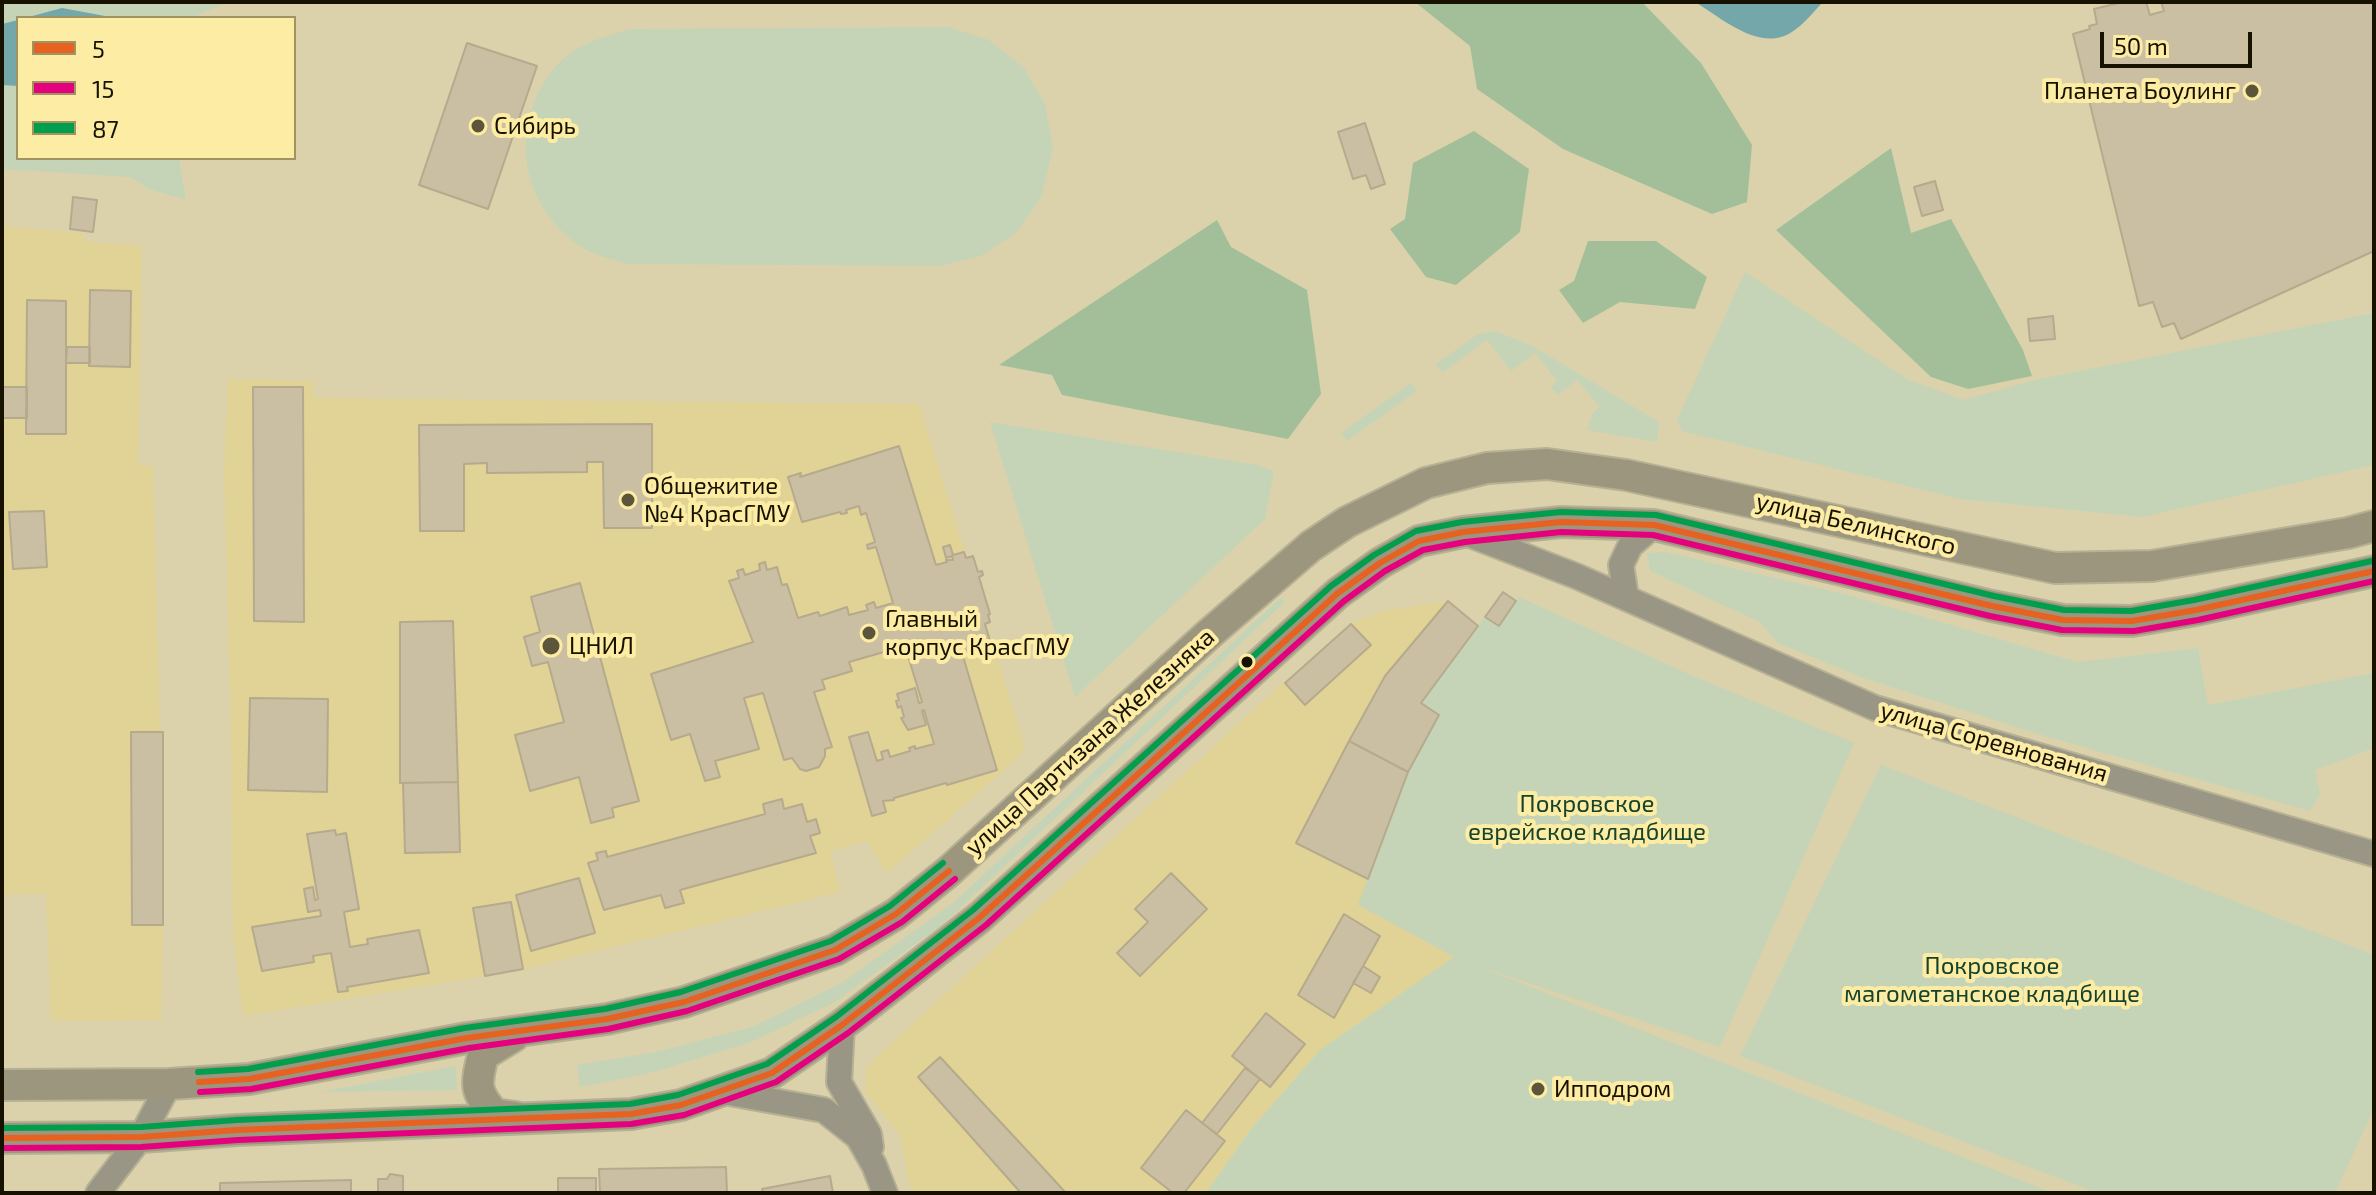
<!DOCTYPE html>
<meta charset="utf-8">
<style>
body{margin:0}
#map{position:relative;width:2376px;height:1195px;overflow:hidden;background:#dbd2ab;font-family:"Exo 2",sans-serif}
canvas{display:block}
.frame{position:absolute;inset:0;border:4px solid #171100;pointer-events:none}
.legend{position:absolute;left:16px;top:16px;width:280px;height:144px;box-sizing:border-box;background:#fceca4;border:2px solid #a09462;margin:0;padding:10px 14px;list-style:none;font-size:24px;color:#171100}
.legend li{display:flex;align-items:center;gap:16px;height:40px}
.legend b{width:40px;border:2px solid #a09462}
.scale{position:absolute;left:2100px;top:32px;width:152px;height:36px;box-sizing:border-box;border:4px solid #171100;border-top:0;padding-left:10px;font-size:24px;line-height:28px;white-space:nowrap;color:#171100;-webkit-text-stroke:6px #fceca4;paint-order:stroke}
</style>
<div id="map">
<canvas width="2376" height="1195"></canvas>
<div class="frame"></div>
<ul class="legend">
<li><b style="height:10px;background:#e76120"></b>5</li>
<li><b style="height:10px;background:#e5007d"></b>15</li>
<li><b style="height:10px;background:#019f4d"></b>87</li>
</ul>
<div class="scale">50 m</div>
</div>
<script>
const c = document.querySelector('canvas').getContext('2d');
c.lineJoin = 'round';
function fillPath(path, color) { c.fillStyle = color; c.fill(path, 'evenodd'); }
function stroke(path, color, width, dash) { c.strokeStyle = color; c.lineWidth = width; c.lineCap = dash ? 'butt' : 'round'; c.setLineDash(dash || []); c.stroke(path); }
function drawText(font, color, halo, rows, align = 'center') {
  c.font = font + ' "Exo 2",sans-serif'; c.lineWidth = 8; c.setLineDash([]); c.textBaseline = 'middle'; c.strokeStyle = halo; c.fillStyle = color; for (const [text, x, y, turn = 0] of rows) {
    c.save(); c.translate(x, y); c.rotate((+turn || 0) * Math.PI / 180); c.textAlign = isNaN(turn) ? turn : align; if (halo) c.strokeText(text, 0, 0); c.fillText(text, 0, 0); c.restore();
  }
}
fillPath(new Path2D(`
 M2 226 83 233 84 241 142 246 138 465 153 466 160 733 133 925H163L161 1020 51 1021 46 893 2 895Z
 M228 379 313 381 314 398 919 404 1025 748 1018 758 887 873 866 841 830 851 840 892 523 969 511 903 473 908 485 976 243 1016 233 931 231 725 224 473Z
 M1448 601 1478 626 1421 703 1439 715 1455 956 1320 1050 1250 1130 1206 1193H911L900 1135 866 1093V1067L1274 691 1351 624 1384 611Z`), '#e1d396');
fillPath(new Path2D(`
 M2 2H229L191 18H18V158H179L186 200 149 189 130 177 2 169Z
 M948 27 989 40 1024 68 1045 104 1053 149 1041 198 1016 233 981 256 940 266 628 264C613 259 594 256 581 247 519 205 507 124 556 66 575 44 605 36 632 29Z
 M1745 272 1907 379 1963 400 2039 379 2374 313V465L2142 517 1960 499 1682 431 1677 420Z
 M1495 331 1523 342 1546 354 1659 422 1657 442 1587 430 1593 413 1600 407 1577 380 1558 395 1551 387 1557 381 1535 353 1511 371 1487 340 1442 373 1436 364 1478 334Z
 M1411 383 1417 391 1347 441 1341 433Z
 M990 422 1258 465 1274 471 1265 519 1075 697Z
 M1665 552 1856 597 2077 662 2198 648 2208 705 2374 673V748L2315 770 2320 794 2310 811 2048 737 1863 678 1778 643 1760 622 1650 571 1647 553Z
 M1519 597 1693 676 1854 743 1720 1047 1478 966 2053 1193H1206L1251 1129 1320 1050 1454 957 1358 905 1408 772 1438 715 1421 703 1485 617 1499 626Z
 M1280 598 1285 602 942 925 833 1003 751 1042 654 1072 580 1087 577 1065 656 1052 752 1027 843 982 953 903Z
 M1881 765 2374 955V1109L2335 1193H2097L1740 1056Z
 M456 1066 457 1090 320 1092Z`), '#c5d4b6');
fillPath(new Path2D(`
 M1415 2H1642L1701 63 1752 145 1747 202 1712 214 1563 149 1477 89 1470 46Z
 M1474 131 1529 169 1520 232 1456 285 1426 277 1390 229 1405 219 1413 163Z
 M1891 148 1911 233 1951 219 2023 350 2032 376 1968 389 1931 377 1776 230Z
 M1217 220 1231 247 1307 290 1321 394 1288 439 1062 395 1052 375 999 365Z
 M1588 241H1656L1707 277 1695 309 1620 302 1583 323 1559 290 1574 281Z`), '#a3bf9a');
fillPath(new Path2D(`
 M1695 2H1823C1814 11 1806 22 1796 29 1764 56 1723 19 1695 2Z
 M62 8 105 16 106 18H25Z
 M18 20V86L2 85V24Z`), '#74a7a9');
const building = new Path2D(`
 M2123 2H2146L2150 15 2164 11 2161 2H2374V251L2181 339 2174 323 2162 327 2153 302 2139 306 2073 34 2090 29 2089 26 2097 24 2094 9Z
 M467 43 537 66 488 209 419 185Z
 M1365 123 1385 184 1371 189 1366 175 1353 179 1338 132Z
 M1935 181 1943 210 1922 216 1914 187Z
 M73 197 97 200 93 232 70 229Z
 M90 290 131 291 130 367 89 366Z
 M27 300 66 301V434H26Z
 M2053 316 2055 339 2030 341 2028 319Z
 M67 347H90V363H66Z
 M2 387H27V418H2Z
 M253 387H303L304 622 254 621Z
 M652 424V528H604L603 462H587V472L487 473V463L464 464V531H420L419 425Z
 M899 446 936 565 947 562 946 560H953L952 556 946 558 943 547 950 545 953 555 964 552 966 558 973 556 978 572 982 571 983 575 979 577 990 614 988 615 990 622 985 624 993 651 981 654 979 648 962 653 997 770 947 785 946 783 894 798V800L883 801 886 812 872 816 849 737 868 732 877 761 883 759 881 752 888 750 890 757 910 751 909 748 915 746V749L934 744 924 710 922 711 926 725 908 730 901 718 904 717 901 706 898 708 896 701 899 700 897 694 915 688 919 703 922 702 905 646 849 662 852 671 822 680 825 689 814 692 832 747 825 749V756L819 767 806 771 800 769 792 758 784 760 763 693 744 698 759 749 715 761 720 777 705 781 690 734 671 740 651 674 753 642 729 581 739 578 737 571 743 569 745 575 760 570 759 564 765 562 767 570 777 567 782 585 787 584 798 618 818 612 820 616 847 607 849 615 868 610 866 605 874 602 876 608 893 603 876 547 868 549 867 545 875 542 866 513 861 515 859 506 846 510 847 513 841 514 840 512 802 522 788 477 801 473 800 477Z
 M44 511 47 567 13 569 9 512Z
 M580 583 639 801 612 808 614 817 591 823 579 777 530 791 515 735 564 722 548 662 532 666 524 637 540 632 531 597Z
 M1503 592 1516 601 1499 626 1485 617Z
 M1448 601 1478 626 1421 703 1439 715 1408 772 1349 741 1385 676Z
 M453 621 458 782 400 783V622Z
 M1351 624 1371 645 1305 705 1285 683Z
 M250 698 328 699 327 792 248 790Z
 M131 732H163V925H132Z
 M1349 741 1408 772 1368 879 1296 843Z
 M458 782 460 852 405 853 403 783Z
 M782 799 784 809 802 804 807 822 816 819 820 833 810 836 816 853 680 890 684 903 665 908 661 895 604 910 588 863 598 860 596 853 606 851 607 857 765 814 763 804Z
 M335 830 336 835 346 833 359 909 344 912 350 947 368 944 367 939 419 930 429 973 347 987 348 991 338 992 331 953 313 956 314 962 262 971 252 927 321 916 320 910 308 912 304 889 313 887 315 900 318 899 307 834Z
 M1171 873 1207 909 1140 976 1117 953 1148 922 1135 909Z
 M579 878 595 933 531 951 516 895Z
 M511 902 523 969 485 976 473 908Z
 M1344 914 1380 936 1334 1018 1298 995Z
 M1363 966 1380 977 1371 993 1353 983Z
 M1266 1013 1305 1044 1270 1087 1232 1056Z
 M940 1057 1033 1157 1066 1193H1021L918 1077Z
 M1245 1068 1260 1079 1217 1134 1202 1123Z
 M1186 1110 1225 1141 1184 1193H1173L1141 1168Z
 M726 1167 727 1193H600L599 1169Z
 M390 1174 403 1176V1193H378V1179H387Z
 M830 1176 833 1193H763L762 1189Z
 M558 1178H596V1193H558Z
 M351 1180V1193H220V1183Z`);
fillPath(building, '#cabfa3');
stroke(building, '#b6aa8d', 2);
const minor = new Path2D(`
 M1465 533 1576 576 1875 708 2374 854
 M1626 597 1621 565 1630 546 1654 525
 M842 1025 839 1082 869 1134 871 1147
 M718 1091 824 1110 858 1137 874 1165 885 1193
 M98 1193 141 1137 169 1084`);
const major = new Path2D(`
 M514 1036 483 1055C476 1084 474 1091 494 1114L516 1117
 M2 1085 169 1084 249 1079 467 1038 607 1019 684 1002 835 950 896 914 948 872 1209 634 1311 546 1347 522 1426 483 1487 468 1547 464 1626 475 2055 568 2152 566 2348 533 2374 526
 M2 1138 141 1137 237 1130 631 1114 681 1105 772 1073 842 1025 979 918 1338 593 1380 563 1419 541 1463 532 1561 522 1654 525 1992 606 2063 620 2132 621 2196 610 2374 571`);
stroke(minor, '#b7b194', 28);
stroke(major, '#b7b194', 34);
stroke(minor, '#9a9686', 24);
stroke(major, '#9d967e', 30);
stroke(new Path2D(`
 M199 1082 249 1079 467 1038 607 1019 684 1002 835 950 896 914 949 871
 M2 1138 141 1137 237 1130 631 1114 681 1105 772 1073 842 1025 979 918 1338 593 1380 563 1419 541 1463 532 1561 522 1654 525 1992 606 2063 620 2132 621 2196 610 2374 571`), '#e76120', 6);
stroke(new Path2D(`
 M200 1092 251 1089 469 1048 608 1029 687 1011 839 959 902 922 955 879
 M2 1148 141 1147 238 1140 631 1124 684 1115 776 1082 848 1033 986 925 1344 601 1385 571 1423 550 1465 542 1561 532 1653 535 1990 616 2062 630 2134 631 2198 620 2374 581`), '#e5007d', 6);
stroke(new Path2D(`
 M198 1072 248 1069 465 1028 605 1009 681 992 831 941 890 906 943 863
 M2 1128 141 1127 237 1120 630 1104 678 1095 767 1064 836 1017 973 910 1331 586 1374 555 1416 531 1462 522 1561 512 1656 515 1994 596 2064 610 2131 611 2194 600 2372 561`), '#019f4d', 6);
for (const [x, y, r, color] of [
 [2252,91,8,"#5c553c"],
 [478,126,8,"#5c553c"],
 [628,500,8,"#5c553c"],
 [869,633,8,"#5c553c"],
 [551,646,10,"#5c553c"],
 [1247,662,7,"#171100"],
 [1538,1089,8,"#5c553c"]
]) { const dot = new Path2D(); dot.arc(x, y, r, 0, 2 * Math.PI); c.fillStyle = color; c.fill(dot); stroke(dot, '#fceca4', 3); }
drawText('24px', '#171100', '#fceca4', [
 ["Планета Боулинг",2236,91,"right"],
 ["Сибирь",494,126],
 ["Общежитие",644,486],
 ["№4 КрасГМУ",644,514],
 ["Главный",885,619],
 ["корпус КрасГМУ",885,647],
 ["ЦНИЛ",569,646],
 ["Ипподром",1554,1089]
], 'left');
drawText('24px', '#171100', '#fceca4', [
 ["улица Белинского",1856,524,13],
 ["улица Партизана Железняка",1090,742,-42],
 ["улица Соревнования",1994,742,16]
]);
drawText('24px', '#15432b', '#fceca4', [
 ["Покровское",1587,804],
 ["еврейское кладбище",1587,832],
 ["Покровское",1992,966],
 ["магометанское кладбище",1992,994]
]);
</script>
